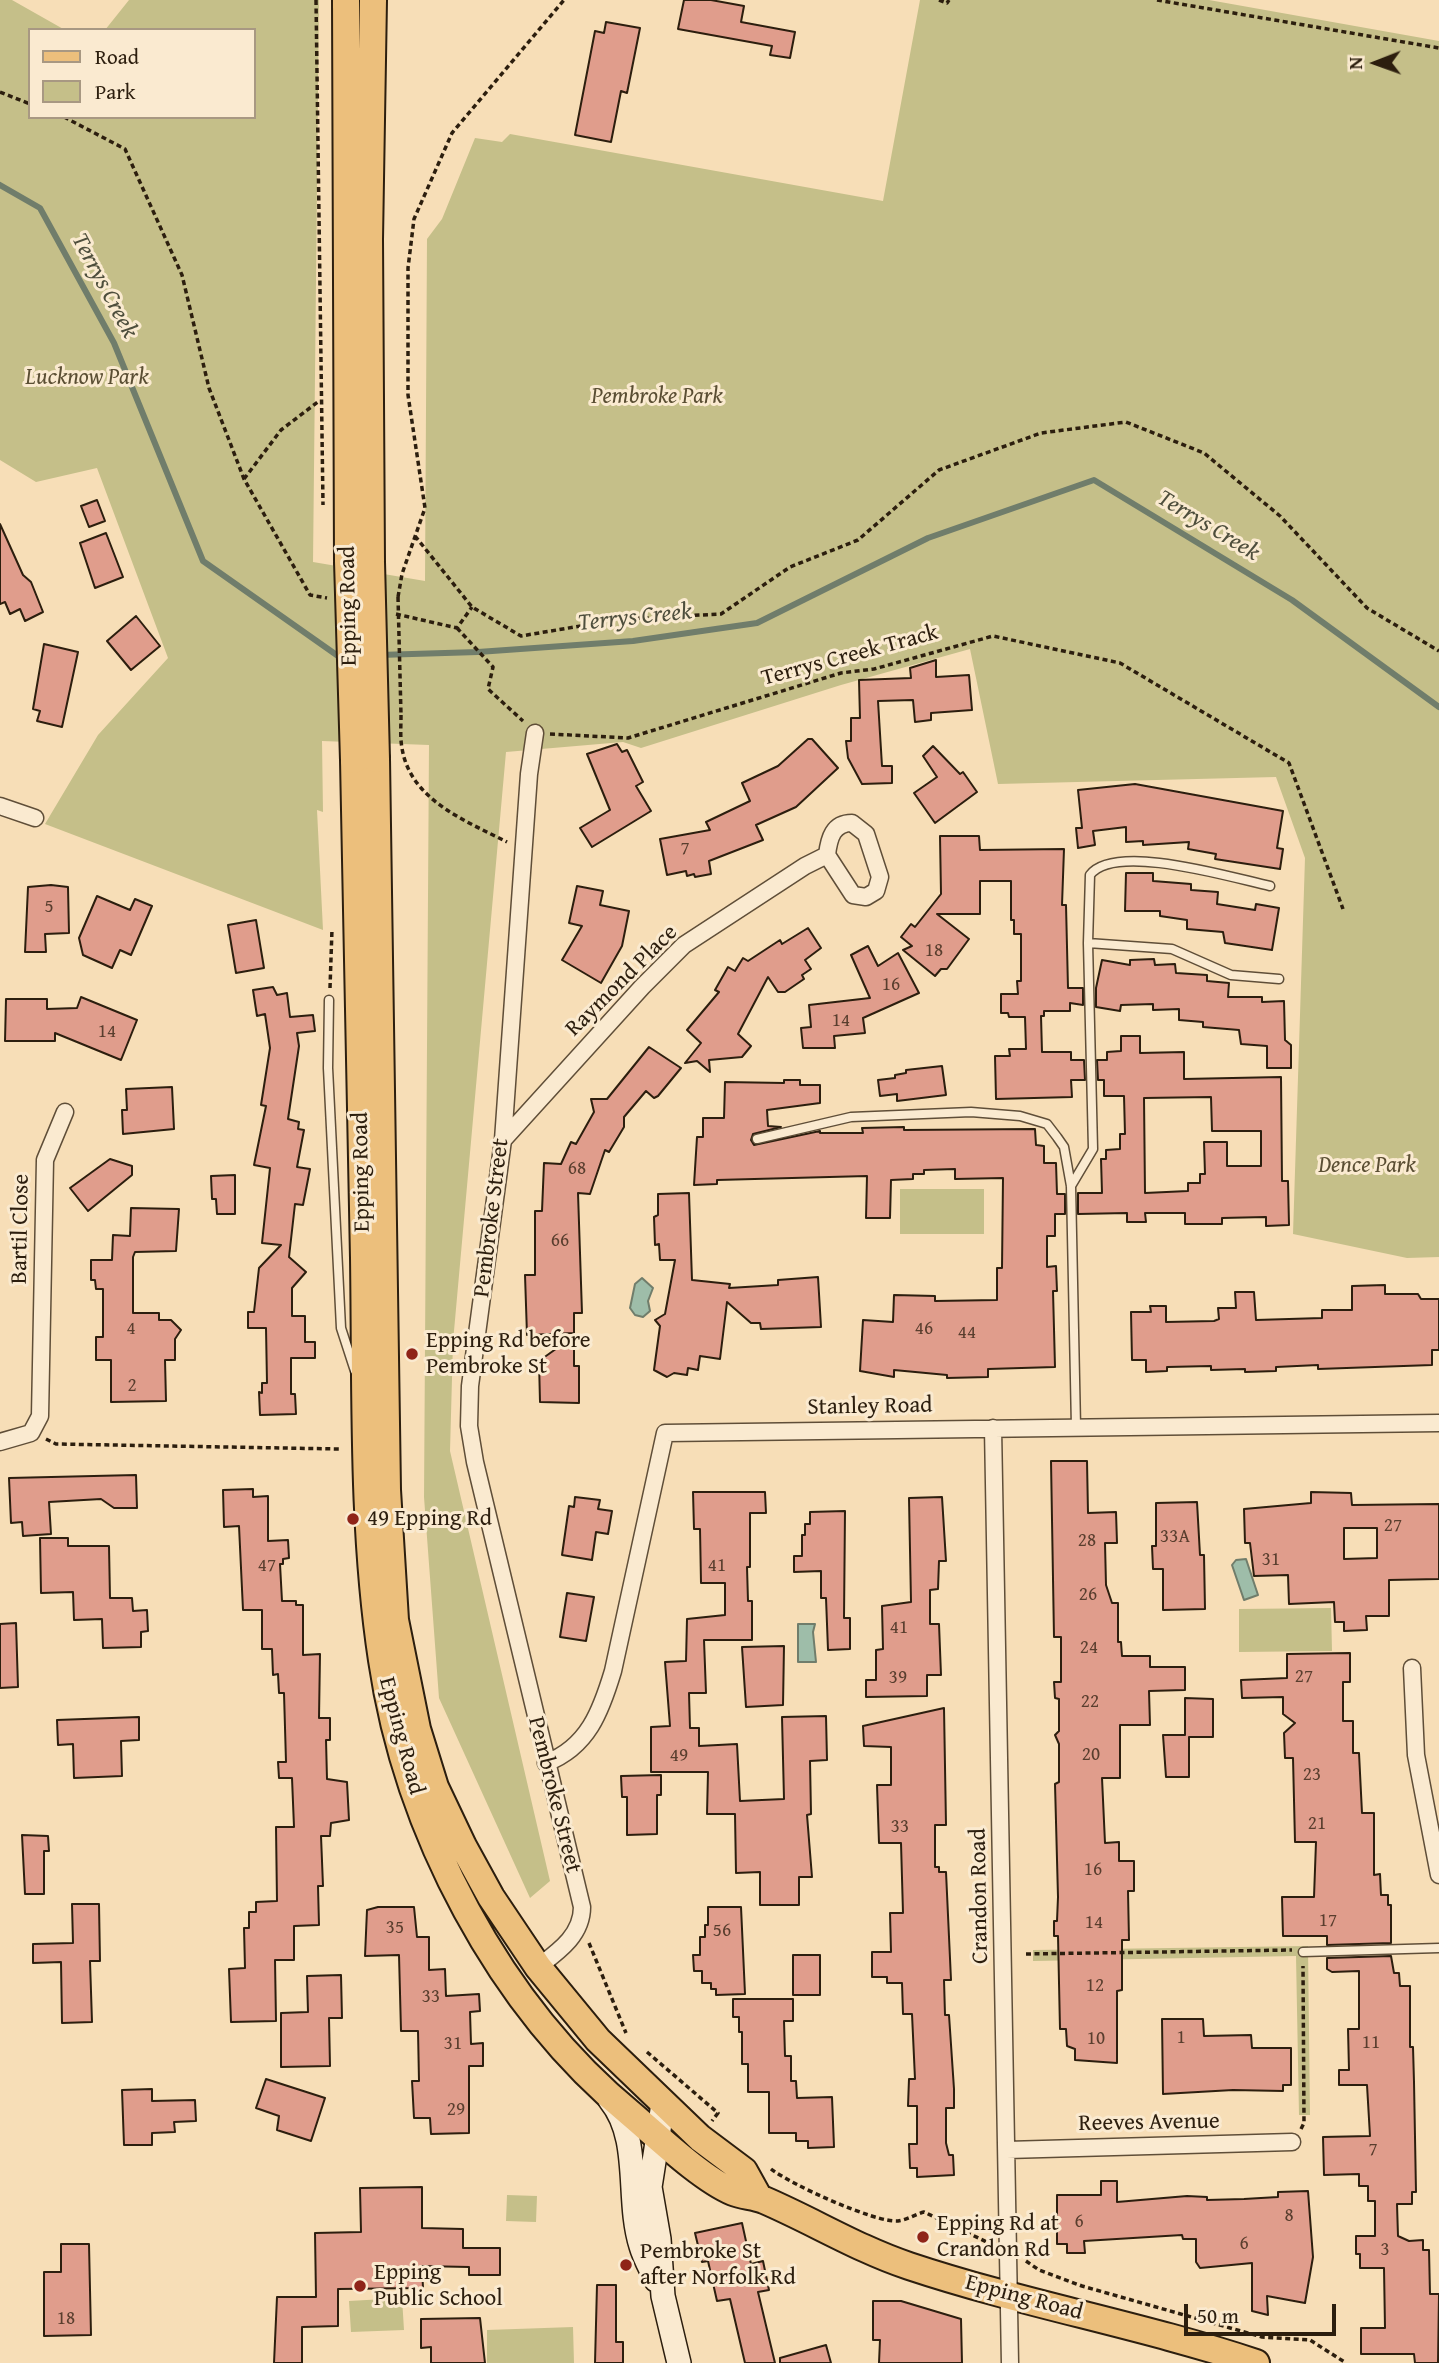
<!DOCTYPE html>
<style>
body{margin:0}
#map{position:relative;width:1439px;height:2363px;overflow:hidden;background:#f7deb7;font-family:"Gentium Book Plus",serif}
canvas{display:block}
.legend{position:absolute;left:28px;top:28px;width:228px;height:91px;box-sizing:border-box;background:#faead0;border:2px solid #a89882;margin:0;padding:9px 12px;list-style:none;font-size:21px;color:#2c1e0e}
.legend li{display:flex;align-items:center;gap:14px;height:35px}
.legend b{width:35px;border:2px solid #a89882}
.north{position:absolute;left:1341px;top:28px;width:70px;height:70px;-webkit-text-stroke:5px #faead0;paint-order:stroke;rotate:269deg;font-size:19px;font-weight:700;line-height:28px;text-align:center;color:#2c1e0e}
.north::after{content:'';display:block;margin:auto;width:24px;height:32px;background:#2c1e0e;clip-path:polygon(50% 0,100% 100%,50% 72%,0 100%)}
.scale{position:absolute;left:1184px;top:2304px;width:152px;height:32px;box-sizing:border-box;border:4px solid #2c1e0e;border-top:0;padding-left:9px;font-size:21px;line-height:24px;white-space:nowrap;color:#2c1e0e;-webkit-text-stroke:5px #faead0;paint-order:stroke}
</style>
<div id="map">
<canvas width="1439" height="2363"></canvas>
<ul class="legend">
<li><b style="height:9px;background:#ecbf7c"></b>Road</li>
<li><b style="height:19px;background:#c5bf89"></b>Park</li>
</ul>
<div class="north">N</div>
<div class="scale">50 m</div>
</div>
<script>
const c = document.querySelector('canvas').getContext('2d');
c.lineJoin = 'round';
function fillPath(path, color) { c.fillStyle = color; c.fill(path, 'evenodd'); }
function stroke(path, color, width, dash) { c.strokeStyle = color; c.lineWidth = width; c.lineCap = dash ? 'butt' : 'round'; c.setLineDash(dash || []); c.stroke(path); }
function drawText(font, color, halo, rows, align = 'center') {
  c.font = font + ' "Gentium Book Plus",serif'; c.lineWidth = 6; c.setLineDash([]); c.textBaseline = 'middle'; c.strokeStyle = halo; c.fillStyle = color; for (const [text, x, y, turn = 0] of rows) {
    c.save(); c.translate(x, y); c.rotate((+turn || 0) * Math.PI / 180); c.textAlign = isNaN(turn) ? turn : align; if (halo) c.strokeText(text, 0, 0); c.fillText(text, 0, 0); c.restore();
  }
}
fillPath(new Path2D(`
 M0 0H12L65 30H30V117H254V30H105L129 0H319L313 562 425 581 427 239 442 219 475 138 502 142 510 134 883 201 920 0H1209L1439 41V1257L1407 1258 1293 1234 1305 858 1276 777 998 784 970 649 841 685 641 748 623 742 506 752 453 1342 450 1451 550 1881 530 1898 439 1698 424 1497 429 745 322 741 323 812 317 810 323 930 45 824 98 735 168 658 97 468 36 482 0 460Z
 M900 1189H984V1234H900Z
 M1331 1608 1332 1651 1239 1652V1609Z
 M1308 1946 1310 2115H1299L1296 1956 1033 1961V1950Z
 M507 2195 537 2196 536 2222 506 2221Z
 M402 2298 404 2330 351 2332 349 2301Z
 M573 2327 574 2363H487V2330Z`), '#c5bf89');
const water = new Path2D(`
 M642 1278 653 1288 648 1301 650 1311 643 1317 635 1315 630 1308 635 1284Z
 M1246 1559 1258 1595 1244 1600 1232 1565 1236 1560Z
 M798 1624H815L813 1632 816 1662H798Z`);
fillPath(water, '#9ebda9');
stroke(water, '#707d6b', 2);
stroke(new Path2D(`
 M0 185 40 208 114 343 203 561 338 656H343
 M379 655 478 652 633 641 757 623 928 538 1094 480 1292 600 1439 707`), '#707d6b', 6);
const building = new Path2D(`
 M684 0H711L744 6 741 22 795 32 790 58 770 55 772 46 678 29Z
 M606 22 640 28 627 93 621 91 611 142 575 135 595 31 604 33Z
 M97 500 105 521 89 527 81 506Z
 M0 524 23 575 31 582 43 612 25 621 20 609 10 614 5 602 0 604Z
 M106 533 123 577 95 588 80 543Z
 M136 616 160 646 131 670 107 641Z
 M44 644 78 652 62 727 37 721 40 711 33 709Z
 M936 660V677L969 675 972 710 931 713V720L915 722 913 700 878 701 882 766H892V783L862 784 848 758 846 741H851V718H860L859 680 911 678 910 668Z
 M808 739H812L838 768 796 807 756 825 763 840 709 861 711 874 695 877 694 874 687 876 686 871 667 875 660 839 710 830 706 822 750 801 742 783 778 766Z
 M617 744 622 752 627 750 643 782 636 786 651 811 592 847 580 828 610 810 587 754Z
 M933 746 960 774 963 772 977 792 935 823 914 793 937 777 923 756Z
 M1135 784 1283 811 1277 848 1283 849 1280 869 1215 859 1216 854 1188 849 1189 842 1143 845V841L1126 842V827L1093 831 1095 845 1078 848 1076 828H1082L1078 790Z
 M940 836H979L980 850 1064 849 1062 905H1066L1068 988H1083V1005L1070 1003V1011H1044V1016H1041L1042 1052H1071V1060H1084L1085 1080H1071L1072 1097 996 1099 995 1056H1010L1009 1049H1026L1025 1017H1009L1008 1013H1001V994H1018L1017 981H1021V934H1014V920H1011V881H980V914H937L969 939 947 969H941L935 976 903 950 912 946 901 937 911 924 915 927 941 894Z
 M1126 873H1153V881L1191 884V890L1218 892 1217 904 1255 910 1256 904 1279 908 1272 950 1225 943 1223 932 1187 929V920L1160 916V911H1125Z
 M51 885 68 887 69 933 45 934 46 952H25L28 887Z
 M577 886 603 891 600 905 629 911 622 946 601 983 562 960 582 926 569 923Z
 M97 896 130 910 135 899 152 906 131 955 120 950 112 968 83 955 79 938Z
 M256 920 264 968 236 973 228 925Z
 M808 928 821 948 805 960 811 969 802 975 804 979 785 992H778L768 977 738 1034 751 1046 742 1057 709 1060 710 1072 697 1061 685 1063 701 1043 687 1030 719 992 715 990 728 967 735 971 743 958 748 961 780 940 782 944Z
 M868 946 878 966 898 953 919 993 863 1018 865 1033 834 1036 835 1048H803L801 1028 811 1027 809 1005 870 998 851 955Z
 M1154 959 1155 965 1175 964 1176 973 1207 975V981L1229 983 1228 997H1262V1002L1284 1001 1285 1040 1291 1045V1068H1267V1046L1241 1044 1239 1030 1203 1027V1022L1179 1020V1009L1153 1010V1004L1121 1005 1120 1011 1096 1007V988L1102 960 1130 965V960Z
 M273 987 277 995 287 993 290 1017 313 1015 315 1031 297 1033 299 1046 288 1119 299 1122 298 1129 304 1130 297 1167 310 1169 303 1205 295 1204 289 1257 306 1272 292 1288V1316H305V1342H315V1358H291V1394H295L296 1414 260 1415 259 1392 262 1393V1383H267L266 1328H248V1312H254L259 1268 281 1245 262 1243 270 1168 254 1165 266 1106 261 1105 270 1048 265 1014 257 1016 253 990Z
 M81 997 137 1020 121 1060 55 1033V1041H5L6 999H47V1009L77 1008Z
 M1121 1036H1140V1053L1184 1052V1079L1281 1077 1282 1181H1288L1289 1225 1266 1226V1217L1222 1218V1224H1185V1213H1145L1146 1222H1127V1213L1078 1214V1193H1102L1101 1159H1106V1150L1120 1149V1134H1125L1124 1096H1104V1080H1098L1097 1060H1107V1052L1121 1051ZM1211 1097 1212 1131H1261V1166H1227V1142H1204L1205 1174H1200V1183H1188V1191L1145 1193 1144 1098Z
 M649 1047 681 1068 658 1096 654 1098 646 1091 624 1117V1127L609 1152 605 1150 590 1194 578 1193 582 1313H574V1333L527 1335 525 1275H535V1211H542L544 1163 561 1164 571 1142 576 1144 594 1112 591 1099H607Z
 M942 1066 946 1095 897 1101V1094L880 1096 878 1080 895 1078V1075L906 1073V1070Z
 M784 1080H800V1085H820V1103L767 1110 768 1126 781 1127 753 1134 751 1140 754 1145 820 1131V1133H863L862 1128 904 1127V1130L1035 1129 1036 1145 1044 1146V1163H1056L1057 1194H1065V1214H1055V1236H1047V1267L1056 1266 1057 1291H1053L1055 1367 988 1369V1377L947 1378V1375L894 1370V1377L860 1371 863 1320 893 1322 894 1295 935 1296V1301L997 1300V1268H1002L1003 1178 955 1179V1169L924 1170V1174H913V1179L891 1180 890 1218H866L867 1176 717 1180V1184L694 1185 697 1137H703V1118H724L725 1082 784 1083Z
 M172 1087 174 1129 123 1134 122 1110H127L126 1089Z
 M110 1159 132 1166V1175L88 1211 70 1188Z
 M235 1175V1214H217L216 1199H212L211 1176Z
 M689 1193 692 1280 730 1284 729 1288 778 1285V1280L818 1277 821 1327 761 1329 760 1323H751L727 1302 720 1359 700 1356 698 1370 688 1368 687 1375 674 1373 667 1377 654 1370 660 1326 655 1320 665 1314 675 1260H660L659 1244 655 1245 654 1217 658 1215V1194Z
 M131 1208 179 1209 176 1251 135 1252 133 1257V1313H159V1320H171L181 1330 175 1339V1360H165L166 1401 111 1402V1360H96V1337H103V1289H96L95 1280H91V1260H112L113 1235 130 1236Z
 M1385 1285V1294H1418L1421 1299H1439V1350H1432V1365L1318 1369V1365L1276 1367V1371L1245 1372V1369L1211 1370V1366L1167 1367V1371L1146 1372V1360H1132L1131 1312H1151L1150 1306H1166V1322L1214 1321 1219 1319 1218 1308H1236L1235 1292H1254L1256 1320 1322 1318V1310H1352V1286Z
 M574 1336V1366H579V1403L540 1402 539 1361Z
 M1051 1461H1087L1088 1513 1116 1512 1117 1543H1105L1106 1585 1112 1603H1118V1642H1121L1122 1656H1150V1667H1185V1690L1149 1691 1150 1725H1120V1778H1102L1105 1843 1119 1842V1861H1134V1891H1128L1129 1940H1122V1990L1117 1991V2063L1075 2060V2049L1067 2046 1066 2029H1060L1058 1936H1054V1921H1057L1058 1897 1055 1784 1059 1782V1744L1055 1735 1059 1731V1699L1055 1698 1054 1682H1061V1637H1054Z
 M136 1475 137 1508H114L101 1499 49 1502 51 1534 23 1536 22 1522 11 1523 9 1478Z
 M253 1489V1497L268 1496V1541L288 1540 289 1558 283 1559V1564H280L282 1601H296V1605H303V1655L320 1654 319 1718H330V1740H326L327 1779 347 1782 349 1820 331 1823 330 1836H321L323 1886H318L319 1925 294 1926V1960H275L276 2021 231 2022 229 1969 245 1968 244 1928H249V1912H256V1902L277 1901 276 1827H294L292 1778H279L278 1762H286L284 1693H279L278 1674 273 1675 272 1649H262V1610H243L239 1526 224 1527 223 1490Z
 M693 1492H765L766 1513H750V1567H747L748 1601H752V1640H704L706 1693H689L690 1728H699V1746L737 1744 740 1801 784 1799 782 1717 826 1716 827 1760 810 1761 811 1814 807 1815 812 1877H799V1905H760V1872L736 1873 735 1814H707L708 1772H651V1727L670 1726 665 1662 686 1661 687 1619 725 1615V1583H701L700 1529H694Z
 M1311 1492 1351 1493 1352 1505 1439 1504V1579L1389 1580V1616H1366L1367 1630 1344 1631V1622H1335L1334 1602 1289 1604 1288 1575 1254 1576 1250 1543H1245L1244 1509 1311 1503ZM1344 1528H1377V1558L1344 1559Z
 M575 1497 600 1500 598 1509 612 1511 608 1534 596 1532 592 1560 562 1555 569 1506 574 1507Z
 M942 1497 946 1561H939L938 1589 930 1590V1624H939L941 1675H927V1696L866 1697V1680H876V1650L883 1649 882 1606 911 1602 909 1498Z
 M1197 1502 1200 1555H1204L1205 1609 1163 1610V1569H1153L1152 1546H1156V1503Z
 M845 1511 844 1618H850V1649L828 1650 826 1598H821V1571L794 1572V1556H802V1535H805V1524H810V1512Z
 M40 1538H68V1546H109L110 1598H132L133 1611 147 1610 148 1631 141 1632V1647L103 1648 102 1619 74 1620 73 1592 41 1593Z
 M567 1593 594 1597 586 1641 560 1637Z
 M16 1623 18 1687 0 1688V1624Z
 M784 1646 783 1705 746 1707 742 1647Z
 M1350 1653V1682H1343V1721H1353V1753H1359L1362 1813H1374V1875L1380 1874 1381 1895H1388V1905H1391V1943L1327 1945V1936H1283L1282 1897H1314L1316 1842H1295L1293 1758H1285L1284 1733 1295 1723 1283 1714V1697L1242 1698 1241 1680 1287 1678V1654Z
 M1185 1698 1213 1699V1737H1189V1777H1166L1163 1735H1185Z
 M944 1708 946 1825H935V1867H939V1872H946L951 1980H944L945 2015H949L954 2089V2108H946V2143L949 2155H953L954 2175 917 2177V2168H910L909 2144H917V2106H908L909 2079H915L912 2014H903L902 1983H887V1977H872V1952H891L890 1913H903L901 1843H879L877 1785H891V1747L864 1746 863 1726Z
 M139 1717V1740L121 1741 122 1776 74 1778 73 1744 58 1745 57 1720Z
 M661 1775V1795H657V1834L627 1835V1797H622L621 1776Z
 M22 1835 48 1836 49 1851H44V1894H25Z
 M72 1904H99L100 1961H90L92 2022 62 2023 61 1962 33 1963V1944L73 1943Z
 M378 1907H414L417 1937H429V1970L445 1969 446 1996 479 1994 480 2011 470 2012 471 2044 483 2043V2066H469V2133L431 2134 430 2118H414L412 2081H419L418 2031H401L399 1955 365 1956 367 1910Z
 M708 1907H741L745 1994 716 1995V1989H711V1983H702V1971H694L693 1955H700V1937H705V1925H708Z
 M793 1955H820V1995H793Z
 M1391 1956 1394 1973H1399L1400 1986H1410V2047H1413L1414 2082 1416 2192H1412V2204H1397L1398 2236 1409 2241 1423 2240V2250H1429L1430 2294H1439L1438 2363H1415L1414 2354H1361V2328H1385L1384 2268H1360V2254H1356V2236H1375V2201H1368V2186H1359V2174L1324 2175 1323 2137 1370 2136 1367 2085H1339V2070H1349L1348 2029H1359V1971L1332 1972 1327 1969V1958Z
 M341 1975 342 2018H329L330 2066 281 2067V2013L308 2012 307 1976Z
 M733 1999H793V2021H784L785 2056H791V2081H796L797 2098 832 2097 834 2147 808 2148V2141H796V2133H769V2092H748V2064H742V2032H739V2017H733Z
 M1162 2019H1203L1204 2036 1251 2035 1252 2048H1291V2085H1283V2091L1233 2090 1163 2094Z
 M266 2079 325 2098 311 2141 277 2130 279 2116 256 2108Z
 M152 2089V2101L195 2100 196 2121 174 2122 175 2132 152 2133V2145H124L122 2090Z
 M1101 2181H1117V2202L1187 2196 1207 2197V2200L1244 2199 1278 2197V2192L1308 2191 1313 2257 1305 2303 1267 2296 1268 2315 1252 2311V2263L1200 2268 1196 2262V2239H1183L1182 2235 1084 2241 1085 2253H1067V2244H1057V2195H1101Z
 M422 2187V2228L463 2229V2248H500V2275H469V2267L422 2266 423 2288 338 2289V2326L302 2327V2363H274L277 2297H316L315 2233 361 2232 360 2188Z
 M742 2223 751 2264 763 2261 769 2290 758 2292 775 2363H745L730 2299 717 2301 708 2261 702 2262 695 2233Z
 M61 2244H89L91 2335 44 2336V2272H61Z
 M597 2285H616V2342H623V2363H595Z
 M873 2301H901L961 2319 962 2363H879L880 2340H873Z
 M480 2318 485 2363H431V2347L421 2348V2319Z
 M826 2345 831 2363H780V2358Z`);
fillPath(building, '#e09d8c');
stroke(building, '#2c1e0e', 2);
const lane = new Path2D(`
 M1088 943 1172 949 1231 975 1279 979
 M329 1000 328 1068 341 1328 355 1371
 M757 1139 851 1117 971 1112 1020 1116 1047 1124 1057 1137 1064 1147 1071 1186 1076 1427
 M1071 1186 1093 1149 1088 943 1090 875C1115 842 1233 878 1270 886
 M1303 1952 1439 1948`);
const street = new Path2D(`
 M535 733 529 774 503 1140 470 1386 469 1426 475 1462 582 1907C582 1935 559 1951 538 1967
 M0 806 35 818
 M852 823 866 834 880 877 876 891 866 897 853 895 827 855C829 838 833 823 852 823Z
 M503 1140 642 987 684 945 805 866 827 855
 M993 1428 1010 2363
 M0 1442 31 1433 40 1416 45 1160 65 1112
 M1412 1668 1416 1755 1439 1875
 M546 1763C588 1747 601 1711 613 1671L665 1433 1439 1423
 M1007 2150 1292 2142`);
const secondary = new Path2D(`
 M610 2100C642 2139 626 2199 641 2246 644 2257 651 2269 656 2280
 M663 2104 650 2187 659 2239 663 2296 679 2363`);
const primary = new Path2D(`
 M346 0 348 561
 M371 562 369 239 373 0
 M376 759 387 1490 395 1620 417 1729 435 1787 463 1846 491 1897 538 1967 598 2040 700 2138 744 2171 759 2198
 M354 760C357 926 361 1092 364 1258 366 1392 362 1528 382 1660 407 1830 499 2006 632 2115 659 2138 702 2179 733 2192 743 2196 754 2196 764 2200 813 2221 858 2249 909 2266 1023 2304 1142 2325 1256 2363`);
stroke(lane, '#5f4e38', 11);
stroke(street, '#5f4e38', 19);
stroke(secondary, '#2c1e0e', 26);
stroke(primary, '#2c1e0e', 30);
stroke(new Path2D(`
 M316 0 323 505
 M939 0 947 3 949 0
 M1157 0 1439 48
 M0 92 30 104
 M64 117 125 149 182 275 209 388 244 479 310 595 327 598
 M244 479 281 430 319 401
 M415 536 472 607 521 636 622 619 721 614 790 567 858 540 939 470 1041 433 1126 422 1204 453 1280 516 1367 608 1439 651
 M398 597 402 574 425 508 408 395V268L414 219 452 133 564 0
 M396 614 457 628 472 607
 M457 628 493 667 488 689 523 721
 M401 715C401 726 400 738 402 748 410 800 466 821 507 842
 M550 734 628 738 841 673 874 669 993 636 1120 663 1289 763 1343 909
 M330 988 332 929
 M46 1439 56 1444 340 1449
 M589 1943 626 2033
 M1026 1954 1292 1950
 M647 2052 718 2113 712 2121
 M1301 2129 1304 2123 1303 1966
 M771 2169C790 2184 875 2223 898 2221 907 2220 916 2214 924 2212L991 2244
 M1026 2261 1039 2270 1082 2286 1262 2337 1310 2340 1346 2363`), '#2c1e0e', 3.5, [5, 3.5]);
stroke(lane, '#faead0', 8);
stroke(street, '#faead0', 16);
stroke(secondary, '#faead0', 23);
stroke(primary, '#ecbf7c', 26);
const primaryBridge = new Path2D(`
 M348 561 354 760
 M371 562 376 759`);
stroke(primaryBridge, '#2c1e0e', 30, []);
stroke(new Path2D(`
 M398 597 401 715`), '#2c1e0e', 3.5, [5, 3.5]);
stroke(primaryBridge, '#ecbf7c', 26);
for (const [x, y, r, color] of [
 [412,1354,7,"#8f2418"],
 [353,1519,7,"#8f2418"],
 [923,2237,7,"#8f2418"],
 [626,2265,7,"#8f2418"],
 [360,2286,7,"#8f2418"]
]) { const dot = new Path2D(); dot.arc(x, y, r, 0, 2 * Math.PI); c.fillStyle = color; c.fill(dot); stroke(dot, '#faead0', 2.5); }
drawText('19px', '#593e2e', null, [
 ["7",685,849],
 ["5",49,907],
 ["18",934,951],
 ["16",891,985],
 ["14",841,1021],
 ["14",107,1032],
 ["68",577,1169],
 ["66",560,1241],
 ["4",131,1329],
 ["46",924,1329],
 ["44",967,1333],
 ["2",132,1386],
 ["27",1393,1526],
 ["33A",1175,1537],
 ["28",1087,1541],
 ["31",1271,1560],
 ["47",267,1566],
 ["41",717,1566],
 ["26",1088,1595],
 ["41",899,1628],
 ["24",1089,1648],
 ["27",1304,1677],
 ["39",898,1678],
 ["22",1090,1702],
 ["20",1091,1755],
 ["49",679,1756],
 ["23",1312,1775],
 ["21",1317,1824],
 ["33",900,1827],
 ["16",1093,1870],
 ["17",1328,1921],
 ["14",1094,1923],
 ["35",395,1928],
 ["56",722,1931],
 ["12",1095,1986],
 ["33",431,1997],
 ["1",1181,2038],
 ["10",1096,2039],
 ["11",1371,2043],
 ["31",453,2044],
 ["29",456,2110],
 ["7",1373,2150],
 ["8",1289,2216],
 ["6",1079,2222],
 ["6",1244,2244],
 ["3",1385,2250],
 ["18",66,2319]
]);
drawText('italic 23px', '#5a4e33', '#faead0', [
 ["Lucknow Park",87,378],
 ["Pembroke Park",657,397],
 ["Dence Park",1367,1166]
]);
drawText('23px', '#2c1e0e', '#faead0', [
 ["Epping Road",349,606,-91],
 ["Terrys Creek Track",850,656,-15],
 ["Raymond Place",622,981,-45],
 ["Epping Road",362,1172,-91],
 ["Pembroke Street",492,1218,-83],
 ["Bartil Close",21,1229,-89],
 ["Stanley Road",870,1407,-1],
 ["Epping Road",401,1736,75],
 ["Pembroke Street",554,1795,76],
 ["Crandon Road",980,1896,-91],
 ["Reeves Avenue",1149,2123,-1],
 ["Epping Road",1024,2298,15]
]);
drawText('23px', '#2c1e0e', '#faead0', [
 ["Epping Rd before",426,1341],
 ["Pembroke St",426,1367],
 ["49 Epping Rd",367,1519],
 ["Epping Rd at",937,2224],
 ["Crandon Rd",937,2250],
 ["Pembroke St",640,2252],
 ["after Norfolk Rd",640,2278],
 ["Epping",374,2273],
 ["Public School",374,2299]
], 'left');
drawText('italic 24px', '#4e4e3c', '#faead0', [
 ["Terrys Creek",104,286,62],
 ["Terrys Creek",1208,526,31],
 ["Terrys Creek",635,618,-6]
]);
</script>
